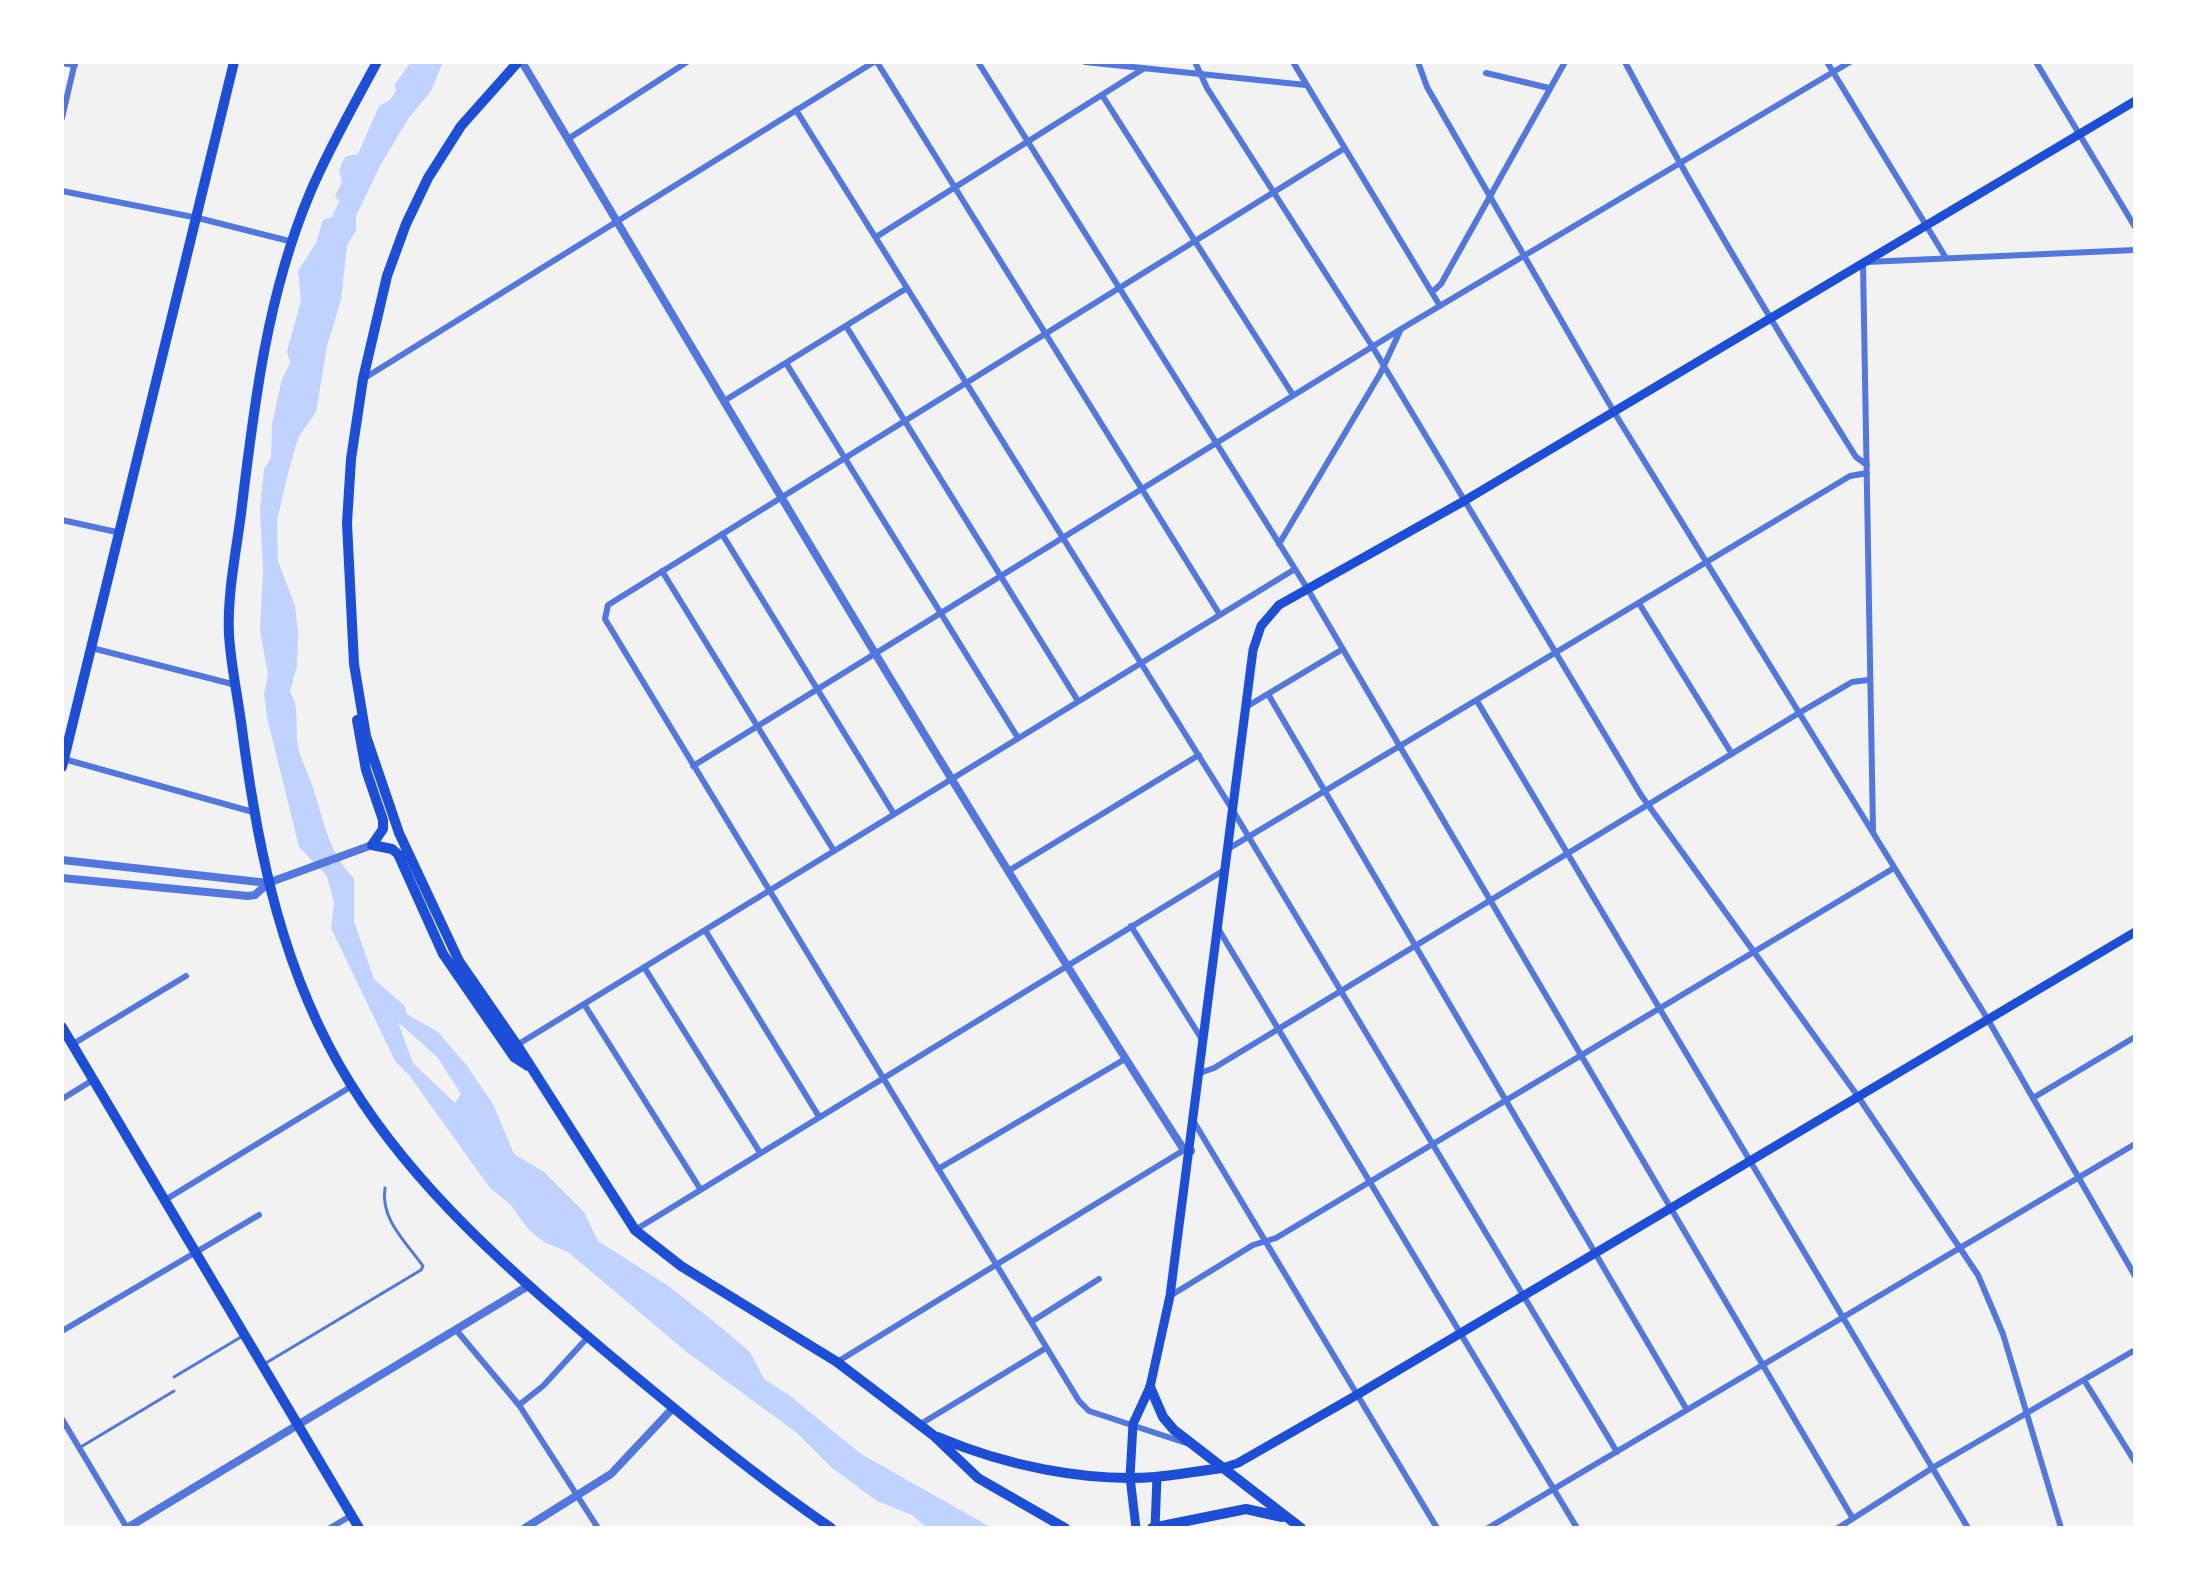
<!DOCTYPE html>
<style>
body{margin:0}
#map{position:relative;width:2197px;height:1590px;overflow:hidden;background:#f2f2f2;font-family:"Zilla Slab",serif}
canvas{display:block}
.frame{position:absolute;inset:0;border:64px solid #fff;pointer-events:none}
</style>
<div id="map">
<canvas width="2197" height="1590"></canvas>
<div class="frame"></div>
</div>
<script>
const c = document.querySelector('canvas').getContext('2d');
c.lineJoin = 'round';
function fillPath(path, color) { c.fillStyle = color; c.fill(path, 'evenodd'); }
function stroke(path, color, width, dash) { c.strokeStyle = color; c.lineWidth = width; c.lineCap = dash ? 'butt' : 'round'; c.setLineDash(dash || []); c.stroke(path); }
fillPath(new Path2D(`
 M411 62H443L431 91 408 119 380 166 356 216V231L347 245 341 300 327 346 316 412 298 438 288 473 277 521 278 561 295 606 298 633 297 666 290 692C300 707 295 728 298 747 301 761 309 774 313 788 324 820 328 853 354 878V921L374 979 404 1005 407 1014 438 1032 467 1066 493 1104 514 1154 544 1172 584 1212 598 1241 667 1285 712 1320 750 1352 764 1379 789 1395 861 1454 992 1528H927L912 1515 877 1501 832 1468 797 1433 688 1353 568 1252 544 1242 528 1229 510 1204 490 1188 409 1075 395 1061 331 928 334 903 327 876 299 847 267 717 264 694 268 675 260 631 263 571 260 509 264 469 271 458 272 424 282 379 290 363 287 351 301 301 298 271 316 243 323 220 332 217 339 202 335 196 342 182 339 170 345 157 358 154 379 106 390 100 396 91 395 84ZM398 1022 438 1058 461 1094 455 1103 413 1063Z`), '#bfd3fe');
stroke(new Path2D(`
 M266 1363 421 1270 423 1266C406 1242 380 1219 385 1188
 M174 1377 241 1337
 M79 1448 174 1391`), '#5277de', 3);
stroke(new Path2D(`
 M877 62 1220 615
 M978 62 1307 588 1852 1517
 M1085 62 1306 85
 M1195 62 1207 88 1372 346 1641 795 1857 1095 1978 1275 2003 1334 2061 1528
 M1293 62 1440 306
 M1418 62 1427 87 1614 412 1987 1018 2135 1276
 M1625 62C1696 197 1775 328 1856 457L1867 465
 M1827 62 1946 258
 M2036 62 2135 227
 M62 63 75 65
 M1486 73 1549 88
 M1102 95 1293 395
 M796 110 1232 809 1617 1452
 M62 118 75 62
 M568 139 687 62
 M62 191 198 218 293 242
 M876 237 1143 69
 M1867 262 2135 250
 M1863 264 1873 830
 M1432 292 1441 284 1565 62
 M846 326 1078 701
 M786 363 1018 738
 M363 379 874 62
 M724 401 907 288
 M62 520 121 533
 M722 534 894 814
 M1279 544 1380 374 1401 329
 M662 571 834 851
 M1640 605 1732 754
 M92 648 236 685
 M1268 694 1687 1410
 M1477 701 1968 1528
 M1246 707 1343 649
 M64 759 253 812
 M693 766 1401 329 1850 62
 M1228 849 1850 476 1867 473
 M1010 870 1199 755
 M1131 926 1201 1038
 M705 930 818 1115
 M1219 930 1577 1528
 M644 967 759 1151
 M584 1004 699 1187
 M73 1044 186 976
 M517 1045 1295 569
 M1200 1073 1214 1068 1799 713 1852 682 1868 680
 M2033 1098 2135 1037
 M62 1099 93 1080
 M1194 1122 1437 1528
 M938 1169 1125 1059
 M165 1200 352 1086
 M635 1230 1226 869
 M1170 1296 1253 1245 1276 1238 1894 868
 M1031 1322 1099 1279
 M62 1331 259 1215
 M457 1331 519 1405 598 1528
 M837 1362 1184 1150
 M2084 1380 2135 1462
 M519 1405 543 1386 588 1337
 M62 1419 127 1528
 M919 1425 1046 1348
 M1186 1443 1089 1411 1079 1401 605 619 608 605 1345 148
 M330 1528 352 1515
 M1488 1528 2135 1144
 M1838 1528 1934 1467 2135 1350`), '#5277de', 6);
stroke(new Path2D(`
 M522 62C739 426 954 793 1184 1150L1191 1151
 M62 860 268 883 372 845
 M62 878 248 896 255 895 268 883
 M127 1528 528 1286
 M525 1528 611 1474 673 1408`), '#5277de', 8);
stroke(new Path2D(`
 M1222 1468 1238 1463 1355 1396 2135 932
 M1136 1528 1130 1477 1133 1424 1150 1387 1170 1296 1253 650 1261 626 1279 605 1464 501 2135 101
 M1155 1528 1157 1477`), '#1d4ed8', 9);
stroke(new Path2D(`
 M377 62C354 105 329 148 310 193 267 295 254 405 241 514 236 553 227 595 229 635 231 666 238 698 242 729 258 853 283 975 350 1083 417 1192 515 1275 612 1357 683 1416 755 1476 831 1528
 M518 62 461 126 428 178 406 224 387 276 363 379 351 459 347 523 354 664 366 736 399 833 459 961 517 1045 635 1230 681 1266 837 1362 933 1435 978 1478 1065 1528
 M357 720 366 770 383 820V829L372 845
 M62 767 234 62
 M372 845 392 849 398 854 443 954 514 1057 528 1066
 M62 1027 359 1528
 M1150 1387 1163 1417 1174 1430 1301 1528
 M938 1437C1004 1465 1083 1482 1155 1477 1177 1475 1200 1471 1222 1468
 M1152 1528 1246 1509 1282 1517`), '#1d4ed8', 10);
</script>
